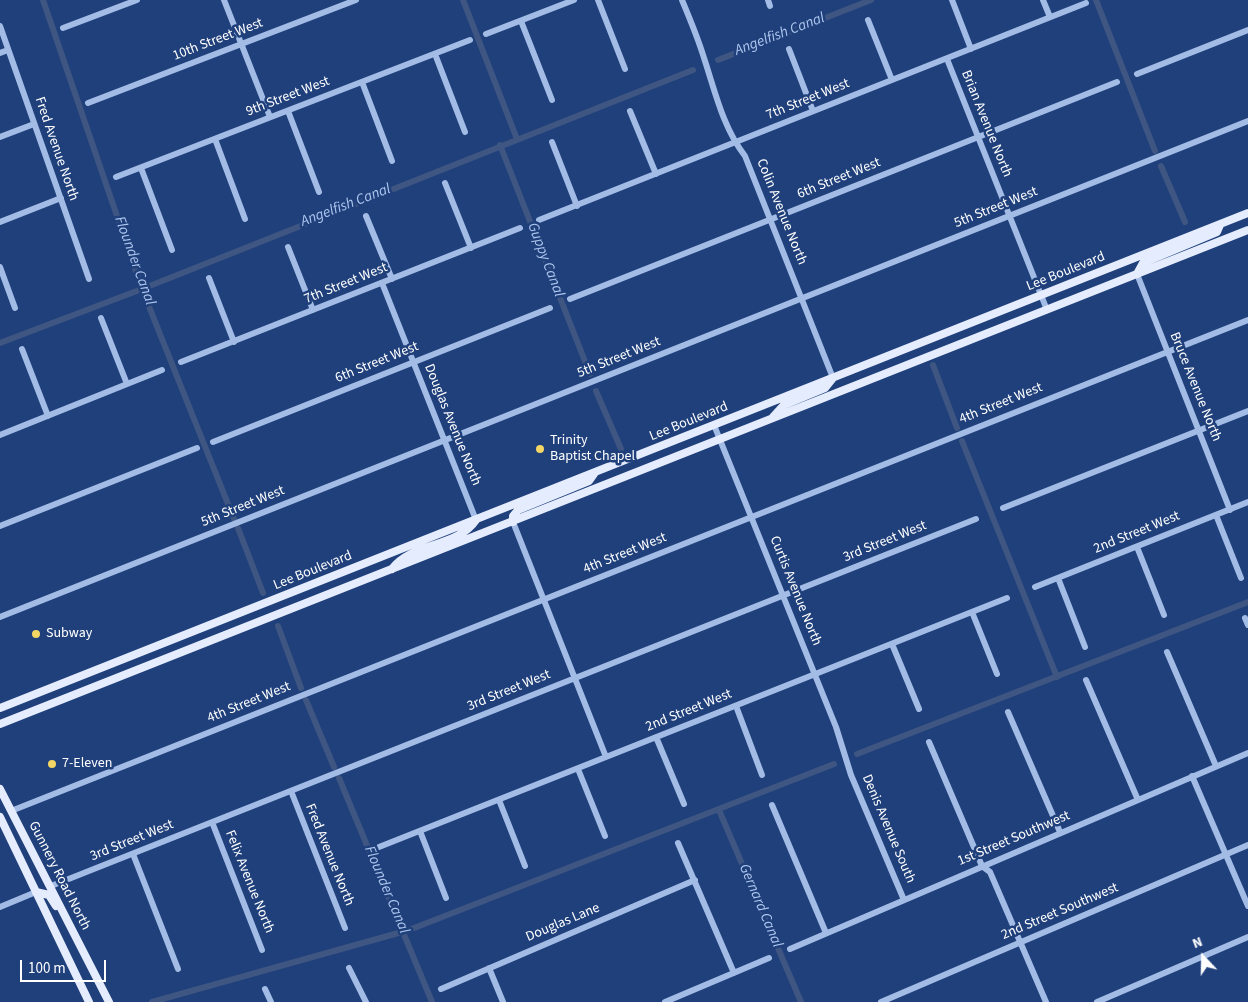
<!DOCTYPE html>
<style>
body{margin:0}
#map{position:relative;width:1248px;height:1002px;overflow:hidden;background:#20407c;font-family:"Source Sans 3",sans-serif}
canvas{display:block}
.north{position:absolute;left:1178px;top:932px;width:50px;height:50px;-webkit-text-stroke:4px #20407c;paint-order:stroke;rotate:339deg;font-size:14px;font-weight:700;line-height:20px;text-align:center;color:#fff}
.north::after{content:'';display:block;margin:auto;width:18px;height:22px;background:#fff;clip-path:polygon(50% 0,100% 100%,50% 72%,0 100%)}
.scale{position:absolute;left:20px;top:960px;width:86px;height:22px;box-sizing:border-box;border:2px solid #fff;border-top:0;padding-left:6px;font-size:15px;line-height:18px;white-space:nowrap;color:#fff;-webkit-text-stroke:4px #20407c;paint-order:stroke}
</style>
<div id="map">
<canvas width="1248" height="1002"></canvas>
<div class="north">N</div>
<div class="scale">100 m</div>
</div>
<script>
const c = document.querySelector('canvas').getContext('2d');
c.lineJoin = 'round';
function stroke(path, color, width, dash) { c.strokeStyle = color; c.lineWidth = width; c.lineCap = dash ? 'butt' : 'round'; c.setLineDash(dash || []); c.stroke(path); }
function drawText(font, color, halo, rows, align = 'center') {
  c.font = font + ' "Source Sans 3",sans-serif'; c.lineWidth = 5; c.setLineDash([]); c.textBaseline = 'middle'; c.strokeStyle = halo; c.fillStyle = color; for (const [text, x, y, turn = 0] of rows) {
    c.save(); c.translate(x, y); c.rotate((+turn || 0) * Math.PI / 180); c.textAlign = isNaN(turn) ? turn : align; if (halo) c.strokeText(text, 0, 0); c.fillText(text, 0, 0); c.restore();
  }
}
stroke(new Path2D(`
 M43 0 142 289 234 519
 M463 0 517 139
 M1096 0 1155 151
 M718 60 871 0
 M500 145 590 374
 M1161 166 1185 222
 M0 343 142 289 693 70
 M933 365 957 428
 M596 391 621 449
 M962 441 1057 677
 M238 528 263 593
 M278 626 301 688
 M306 700 334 767
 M857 754 1248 602
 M339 778 432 1002
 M719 810 801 1002
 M152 1002 409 930 834 764`), '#3e5681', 6);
stroke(new Path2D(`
 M224 0 270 117
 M598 0 625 69
 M682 0C690 19 698 38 704 58 715 91 723 128 745 156L833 378
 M768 0 770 6
 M952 0 971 49
 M1043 0 1050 17
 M868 20 892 80
 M521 21 552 100
 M0 26 89 279
 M63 28 137 0
 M486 34 574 0
 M789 49 813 111
 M0 53 8 50
 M435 54 465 132
 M947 59 1047 310
 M1137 74 1248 30
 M362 82 392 161
 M88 103 356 0
 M288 111 319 192
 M630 111 656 174
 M0 137 34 124
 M215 139 245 219
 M552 142 577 206
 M141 168 172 250
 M116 177 470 40
 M445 183 471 248
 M366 216 392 279
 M539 220 1086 3
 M0 222 61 198
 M288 247 313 310
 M0 267 15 308
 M1137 274 1230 510
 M209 278 234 342
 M382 283 476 520
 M570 299 1117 82
 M101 318 127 384
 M22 349 48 416
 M181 362 520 228
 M714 425 836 727 851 775 904 900
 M0 435 162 370
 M213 442 550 308
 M1003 508 1248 411
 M1216 515 1241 578
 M513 522 606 757
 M0 526 197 448
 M1137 547 1164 615
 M1058 578 1085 647
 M1035 587 1248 502
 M972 612 997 674
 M0 617 1248 121
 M1245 618 1248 625
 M892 644 919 709
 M1167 652 1216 766
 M1086 680 1138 800
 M736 706 762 775
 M1008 712 1060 832
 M656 737 684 804
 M929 742 982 866 990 872 1046 1002
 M578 769 605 836
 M1192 776 1248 906
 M291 791 345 928
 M499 800 525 866
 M772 805 826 933
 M11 811 1248 320
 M212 822 262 950
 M420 831 446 898
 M678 843 734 973
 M379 847 1007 598
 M133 854 178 969
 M51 886 976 519
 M0 907 36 892
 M790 949 1248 753
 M349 968 366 1002
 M489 968 503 1002
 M265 989 271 1002
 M441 989 695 880
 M665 1002 769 958
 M881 1002 1248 845
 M1097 1002 1248 937`), '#a3bce6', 6);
stroke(new Path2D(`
 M1137 274 1143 263 1217 232 1220 225
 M773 417 784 405 825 388 833 378
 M513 522V516L518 510 589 481 594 474
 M392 569C412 542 457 548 476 520
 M0 708 1248 213
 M0 724 1248 230
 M0 789 109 1002
 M0 817 89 1002
 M36 892 49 895 56 906`), '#e4ecfd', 8);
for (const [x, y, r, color] of [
 [540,449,5,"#f3d664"],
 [36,634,5,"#f3d664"],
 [52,764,5,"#f3d664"]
]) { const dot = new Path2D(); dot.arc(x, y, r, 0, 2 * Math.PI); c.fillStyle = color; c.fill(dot); stroke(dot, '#20407c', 2); }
drawText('14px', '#fff', '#20407c', [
 ["10th Street West",218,40,-21],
 ["9th Street West",288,97,-21],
 ["7th Street West",808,100,-22],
 ["Brian Avenue North",986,124,68],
 ["Fred Avenue North",56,149,71],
 ["6th Street West",839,179,-22],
 ["5th Street West",996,208,-22],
 ["Colin Avenue North",781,212,68],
 ["Lee Boulevard",1066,272,-22],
 ["7th Street West",346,284,-22],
 ["5th Street West",619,358,-22],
 ["6th Street West",377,363,-22],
 ["Bruce Avenue North",1195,387,68],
 ["4th Street West",1001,404,-22],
 ["Lee Boulevard",689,422,-22],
 ["Douglas Avenue North",452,425,68],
 ["5th Street West",243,507,-22],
 ["2nd Street West",1137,533,-22],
 ["3rd Street West",885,542,-22],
 ["4th Street West",625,554,-22],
 ["Lee Boulevard",313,571,-22],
 ["Curtis Avenue North",795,591,68],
 ["3rd Street West",509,691,-22],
 ["4th Street West",249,703,-22],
 ["2nd Street West",689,711,-22],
 ["Denis Avenue South",888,829,67],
 ["1st Street Southwest",1014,839,-23],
 ["3rd Street West",132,841,-22],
 ["Fred Avenue North",329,855,68],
 ["Gunnery Road North",59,876,63],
 ["Felix Avenue North",249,882,68],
 ["2nd Street Southwest",1060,912,-23],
 ["Douglas Lane",563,923,-23]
]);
drawText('14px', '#fff', '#20407c', [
 ["Trinity",550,441],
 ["Baptist Chapel",550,457],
 ["Subway",46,634],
 ["7-Eleven",62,764]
], 'left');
drawText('italic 15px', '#aec6ee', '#20407c', [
 ["Angelfish Canal",780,35,-21],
 ["Angelfish Canal",346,206,-21],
 ["Guppy Canal",545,260,69],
 ["Flounder Canal",134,261,70],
 ["Flounder Canal",386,890,67],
 ["Gernard Canal",760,906,67]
]);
</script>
